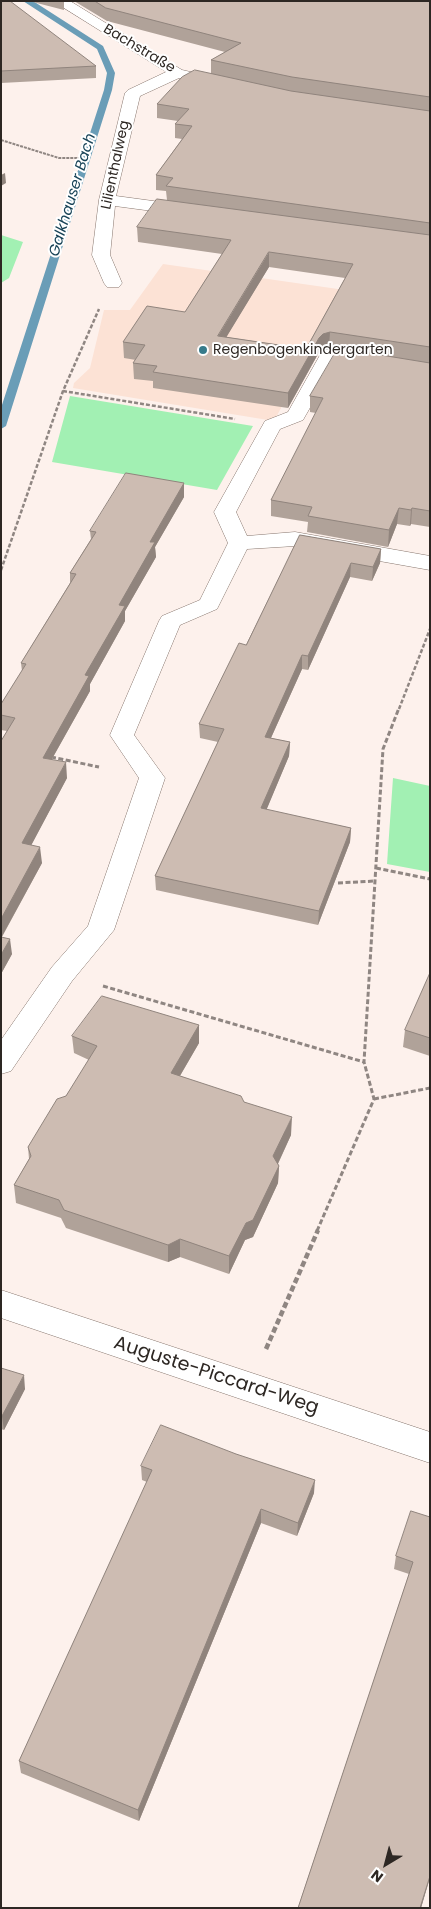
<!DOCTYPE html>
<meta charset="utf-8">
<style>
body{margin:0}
#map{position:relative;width:431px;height:1909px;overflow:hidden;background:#fdf1ec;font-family:Poppins,sans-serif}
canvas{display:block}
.frame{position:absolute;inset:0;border:2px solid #2d2723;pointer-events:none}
.north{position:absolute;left:361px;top:1839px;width:50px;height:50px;-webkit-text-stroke:4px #fff;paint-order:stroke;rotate:217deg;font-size:14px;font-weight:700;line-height:20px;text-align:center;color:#2d2723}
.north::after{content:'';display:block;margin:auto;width:18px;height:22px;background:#2d2723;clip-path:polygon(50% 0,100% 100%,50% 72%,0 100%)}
</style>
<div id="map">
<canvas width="431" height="1909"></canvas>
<div class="frame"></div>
<div class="north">N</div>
</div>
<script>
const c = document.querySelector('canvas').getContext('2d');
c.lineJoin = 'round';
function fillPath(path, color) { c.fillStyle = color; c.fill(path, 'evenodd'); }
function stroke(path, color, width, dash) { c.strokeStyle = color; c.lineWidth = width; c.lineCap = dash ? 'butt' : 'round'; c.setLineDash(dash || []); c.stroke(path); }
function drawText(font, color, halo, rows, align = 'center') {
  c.font = font + ' Poppins,sans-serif'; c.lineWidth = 4; c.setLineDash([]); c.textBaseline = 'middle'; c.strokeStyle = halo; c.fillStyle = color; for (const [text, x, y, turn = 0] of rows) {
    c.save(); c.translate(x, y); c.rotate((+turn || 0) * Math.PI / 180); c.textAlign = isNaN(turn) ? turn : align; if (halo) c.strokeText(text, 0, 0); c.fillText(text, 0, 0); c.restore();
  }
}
fillPath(new Path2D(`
 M163 264 345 290 274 421 73 388 74 383 90 368 104 310H130Z`), '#fce2d5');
fillPath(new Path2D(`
 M1 235 23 242 9 278 1 283Z
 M70 396 253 426 217 490 52 462Z
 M393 778 430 786V872L387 864Z`), '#a2f0b3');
fillPath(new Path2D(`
 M23 1H33L103 46 115 73 112 90 6 426 1 429V408L104 90 107 73 97 49Z`), '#6a9db7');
const minor = new Path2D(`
 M53 1H70L182 70 226 80 229 83 221 88 179 78 140 96 116 196 190 206 196 207 199 211 196 215 190 216 115 206 110 255 122 283 119 287H107L104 283 92 255 99 200 125 93 128 90 166 72Z
 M330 349 430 365V377L336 362 303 420 280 429 236 512 247 536 295 532 430 556V570L295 546 247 549 217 609 180 625 134 735 165 778 114 930 72 981 11 1071 1 1074V1040L52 967 88 926 139 778 110 735 159 621 162 616 200 600 228 543 214 512 265 421 288 412 320 355 323 351Z
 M1 1290 430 1432V1463L1 1318Z`);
stroke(minor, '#87766e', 1);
stroke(new Path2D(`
 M1 140 59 158H84`), '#8f8682', 2, [3, 1]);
stroke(new Path2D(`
 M63 391 235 419
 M1 570 63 391 99 309
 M399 709 430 629`), '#8f8682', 2.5, [4, 2]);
stroke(new Path2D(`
 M51 757 99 767
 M376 868 430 879
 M338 883 375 881
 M103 986 364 1062
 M374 1099 430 1088
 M317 1231 374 1099 364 1062 383 749 399 708`), '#8f8682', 3, [5, 2.5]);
stroke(new Path2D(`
 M266 1349 318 1230`), '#8f8682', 4.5, [6, 3]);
fillPath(minor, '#fff');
fillPath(new Path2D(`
 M1 1 96 66V78L1 83Z
 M29 1H64V10Z
 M74 1H430V527L411 524 410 526 397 524 388 547 307 532 308 522 271 516V500L316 413 310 412V396L338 349 329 347 322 349 318 354 288 408 153 388V381L134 379 133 363 136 360 124 358 123 342 185 312 222 254 138 242 137 227 167 200 166 191 156 190V175L182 139 175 138V124L178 121 157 118V104L211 73V60L225 52 107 21ZM269 267 345 278 306 349 226 337Z
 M184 483V497L155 547 156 557 125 611V621L90 684V691L52 759 67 778 31 845 42 863 2 937 12 954 1 974V741L7 731 1 730V704L22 671 21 663 70 583V573L91 539 90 531Z
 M300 535 381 549 380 563 372 581 350 577 308 670 302 669 271 738 290 742 289 756 266 810 351 828 350 842 318 925 156 890 155 876 218 742 200 738 199 724 246 645Z
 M430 973V1056L403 1047 405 1030Z
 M199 1025V1043L180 1076 244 1102 291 1135 278 1164 279 1166 278 1183 253 1237 245 1240 229 1274 180 1257 168 1262 66 1228 61 1218 16 1203 14 1185 29 1159 28 1147 66 1096 89 1060 74 1053 72 1036Z
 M1 1368 25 1389 4 1430 1 1429Z
 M141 1466 314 1493 297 1536 261 1523 139 1821 21 1773 19 1761 147 1482 142 1480Z
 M411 1511 430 1878 421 1908H298L409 1574 394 1569 396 1556Z`), '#b0a299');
fillPath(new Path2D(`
 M5 173 6 183 1 186V175Z
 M269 252V267L218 351V336Z
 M330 332 329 347 322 349 318 354 288 408V393L319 338 323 334Z
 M184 483V497L155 547 156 557 125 611V621L90 684V691L44 773 43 758 85 675 150 542Z
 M399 508 397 524 388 547 389 530Z
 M412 508 411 524 410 526 411 510Z
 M381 549 380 563 372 581 373 567Z
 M351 563 350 577 308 670V656Z
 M302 655V669L265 751V737Z
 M290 742 289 756 261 823V808Z
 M66 762 67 778 24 859 22 843Z
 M351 828 350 842 318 925 319 911Z
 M40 847 42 863 1 938V919Z
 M10 939 12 954 1 974V955Z
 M199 1025V1043L171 1091V1073Z
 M292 1117 291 1135 273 1174V1156Z
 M279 1166 278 1183 253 1237 245 1240 229 1274V1256L246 1223Z
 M180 1239V1257L168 1262V1245Z
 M24 1375 25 1389 4 1430 2 1416Z
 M315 1480 314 1493 297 1536 298 1523Z
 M261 1509V1523L139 1821 138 1810Z
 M430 1876 421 1908H420Z`), '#90847d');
const building = new Path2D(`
 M1 1H10L96 66 1 71Z
 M95 1H430V97L292 77 211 60 241 43 106 8Z
 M195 70 291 91 430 111V223L166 186 173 178 156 175 192 126 175 124 189 109 157 104 182 77Z
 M157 199 430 235V347L330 332 323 334 319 338 288 393 153 372 157 366 133 363 145 345 123 342 147 306 185 312 231 240 137 227ZM269 252 353 264 306 349 218 336Z
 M338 348 430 363V511L412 508 411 510 399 508 389 530 308 516 312 507 271 500 323 398 310 396Z
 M126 473 184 483 150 542H155L119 605 125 606 85 675 89 676 43 758 66 762 22 843 40 847 1 919V741L15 718 1 715V704L26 664 21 663 76 574 70 573 96 532 90 531Z
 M300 535 381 549 373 567 351 563 308 656 302 655 265 737 290 742 261 808 351 828 319 911 155 876 224 729 199 724 239 643 246 645Z
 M1 937 10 939 1 955Z
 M430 973V1038L405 1030Z
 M102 996 199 1025 171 1073 241 1096 244 1102 292 1117 273 1156 279 1166 253 1220 246 1223 229 1256 180 1239 168 1245 64 1210 59 1200 14 1185 31 1156 28 1147 57 1099 66 1096 97 1046 72 1036Z
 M1 1368 24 1375 2 1416H1Z
 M161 1425 236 1454 315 1480 298 1523 261 1509 138 1810 19 1761 152 1470 141 1466Z
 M411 1511 430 1517V1876L420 1908H298L413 1562 396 1556Z`);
fillPath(building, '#cdbcb2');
stroke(building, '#90847d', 1);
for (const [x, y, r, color] of [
 [203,350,5,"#377b8b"]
]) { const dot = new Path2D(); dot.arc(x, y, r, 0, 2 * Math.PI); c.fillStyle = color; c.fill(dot); stroke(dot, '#fff', 2); }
drawText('14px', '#2d2723', '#fff', [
 ["Bachstraße",139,49,31],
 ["Lilienthalweg",116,165,-78]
]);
drawText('14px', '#2d2723', '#fff', [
 ["Regenbogenkindergarten",213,350]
], 'left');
drawText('italic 15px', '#184357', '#fff', [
 ["Galkhauser Bach",73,195,-73]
]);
drawText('19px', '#2d2723', '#fff', [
 ["Auguste-Piccard-Weg",216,1376,18]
]);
</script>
